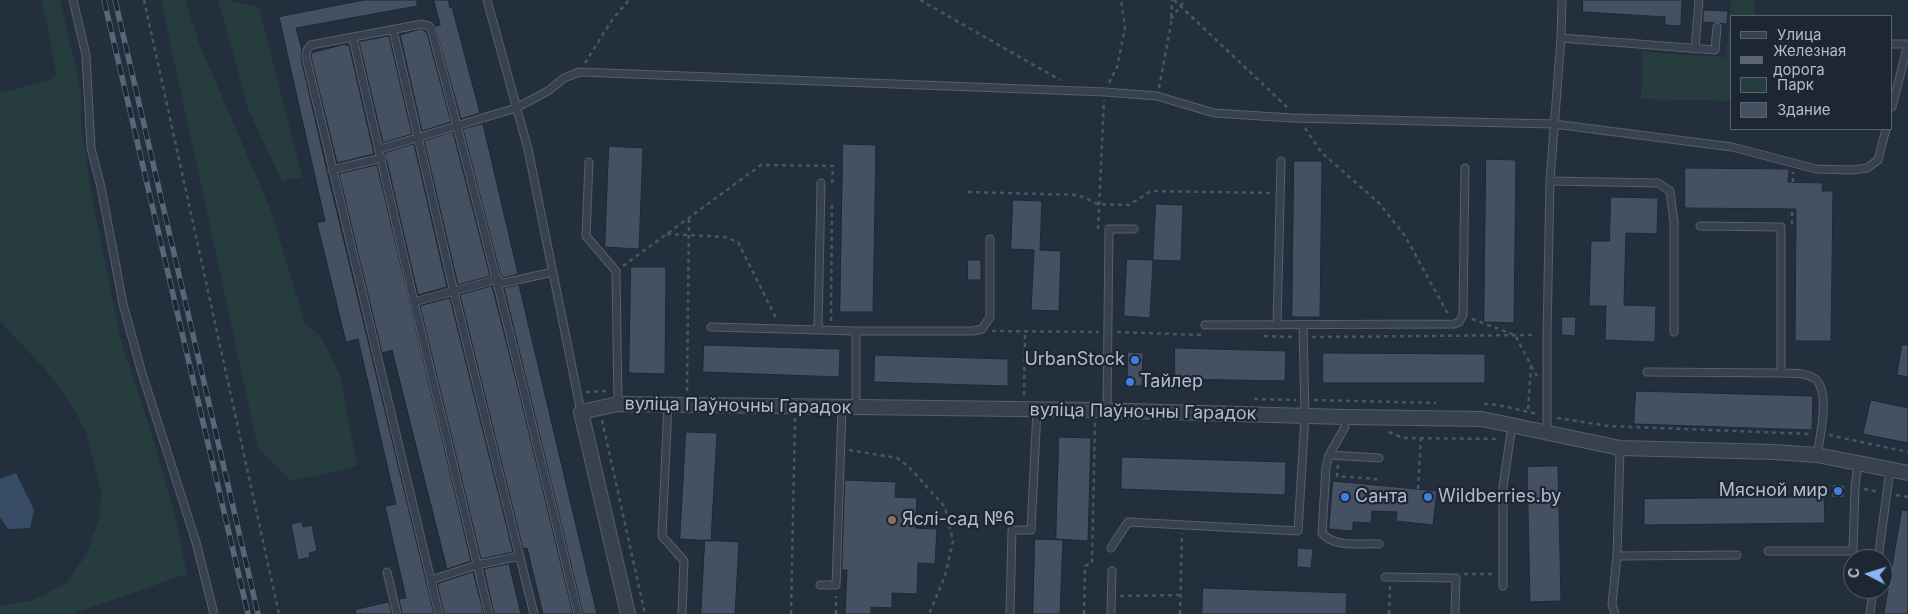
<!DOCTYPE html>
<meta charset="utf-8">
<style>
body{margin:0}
#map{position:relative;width:1908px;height:614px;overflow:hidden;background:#242f3e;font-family:Inter,sans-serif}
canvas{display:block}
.legend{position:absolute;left:1730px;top:15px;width:162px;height:115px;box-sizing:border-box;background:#1d2633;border:1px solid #59626f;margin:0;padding:6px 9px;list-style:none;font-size:15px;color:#b4bcc9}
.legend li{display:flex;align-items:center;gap:10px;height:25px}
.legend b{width:25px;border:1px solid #59626f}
.north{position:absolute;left:1843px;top:549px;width:50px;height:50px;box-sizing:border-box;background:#1d2633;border:1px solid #59626f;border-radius:50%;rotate:275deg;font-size:14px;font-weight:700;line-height:20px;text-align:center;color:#b4bcc9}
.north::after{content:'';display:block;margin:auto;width:18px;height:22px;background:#8ab4f8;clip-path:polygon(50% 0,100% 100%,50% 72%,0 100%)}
</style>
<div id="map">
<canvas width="1908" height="614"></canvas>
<ul class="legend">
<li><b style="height:6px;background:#38414e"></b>Улица</li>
<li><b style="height:6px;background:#5a6575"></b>Железная дорога</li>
<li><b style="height:14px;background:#263c3f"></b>Парк</li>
<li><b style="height:14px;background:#455162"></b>Здание</li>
</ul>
<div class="north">С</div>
</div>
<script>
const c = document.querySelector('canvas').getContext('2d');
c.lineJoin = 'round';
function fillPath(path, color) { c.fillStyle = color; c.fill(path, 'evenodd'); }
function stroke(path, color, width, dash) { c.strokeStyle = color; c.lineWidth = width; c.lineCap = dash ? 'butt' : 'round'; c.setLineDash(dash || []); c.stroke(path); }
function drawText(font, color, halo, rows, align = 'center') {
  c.font = font + ' Inter,sans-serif'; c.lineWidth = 4.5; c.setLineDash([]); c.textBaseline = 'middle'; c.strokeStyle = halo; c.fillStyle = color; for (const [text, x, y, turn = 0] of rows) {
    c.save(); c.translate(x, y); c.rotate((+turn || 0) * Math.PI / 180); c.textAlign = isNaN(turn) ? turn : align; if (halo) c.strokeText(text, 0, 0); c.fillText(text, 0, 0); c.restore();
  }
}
fillPath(new Path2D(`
 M41 0H60L81 91V123L92 198 121 341 152 434 177 523 187 574 72 614H0V606L34 600 67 583 87 553 100 516 101 491 86 432 73 407 46 370 0 321V93L47 81 56 74 47 21Z
 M161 0H185L199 43 270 208 305 323 322 338 340 375 357 465 341 470 291 481 258 448Z
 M218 0H226L259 7 302 177 282 181 249 111Z
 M1731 0H1755V16H1732V101L1641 99 1643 52 1726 57Z`), '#263c3f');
fillPath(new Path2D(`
 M16 473 34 510 30 528 8 529 0 517V479Z`), '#394c67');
const building = new Path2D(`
 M364 0H417V6L296 28 302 50 301 58 327 171 434 614H402L399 599 406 598 385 506 396 504 358 339 346 342 317 223 325 221 279 17Z
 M434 0H448L450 8 452 7 480 113 461 119 435 26 440 25Z
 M1583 0H1682L1681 26 1665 25V17L1583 12Z
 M1704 10 1728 11 1727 24 1703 22Z
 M422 29 427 33 451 122 422 131 400 35Z
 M389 36 412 134 383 143 359 42Z
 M346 44V46L349 45 374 154 337 163 311 57 312 53Z
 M483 124 518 274 503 278 500 274 463 129Z
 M453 132 490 276 458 285 424 141Z
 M414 144 447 287 418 295 385 153Z
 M843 144 876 145 873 312H840Z
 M609 146 643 148 639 249 605 247Z
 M1486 159 1516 160 1514 323 1484 322Z
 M1294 161H1322L1320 317H1292Z
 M377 165 471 561 447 569 392 350 382 353 339 174Z
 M1685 168 1789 169 1788 182 1823 183 1822 191H1833L1831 341H1795L1796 209 1685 208Z
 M1611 197 1658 198 1657 234 1626 233 1624 305 1656 306 1655 342 1605 340 1606 306H1589L1591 241H1609Z
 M1013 200 1042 201 1040 250 1061 251 1059 311 1031 310 1034 250 1011 249Z
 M1156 204 1183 205 1181 261 1153 260Z
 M1127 259 1153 260 1150 318 1124 316Z
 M968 260H981V280H968Z
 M631 267H666L665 374 629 373Z
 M519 285 597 614H583L504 288Z
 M492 286 520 396 573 614H543L527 548 523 549 460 295Z
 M450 298 513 552 481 559 420 306Z
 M1562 317H1576L1575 336 1562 335Z
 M704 345 840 349 839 377 703 372Z
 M1902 345H1908V377L1897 375Z
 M1175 348 1286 351 1285 381 1175 379Z
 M1128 352 1143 353 1142 386H1127Z
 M1323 353 1485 354V383H1323Z
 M875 355 1008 359V386L874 382Z
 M1636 391 1813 396 1812 430 1634 424Z
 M1871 400 1908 408V443L1863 434Z
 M686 432 717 433 711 541 680 539Z
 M1059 437 1091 438 1088 541 1056 539Z
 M1122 457 1286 462 1285 495 1121 489Z
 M1558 466 1561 601 1530 602 1527 467Z
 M845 480 896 482 895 497 917 498 915 528 937 529 935 564 918 563 917 594 892 593V608L871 607V614H845L847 570H842Z
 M1333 481 1437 491 1433 525 1396 521 1397 512 1372 511 1371 523 1353 522V531L1329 529Z
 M1833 484 1845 485 1844 498 1831 497Z
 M1824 497 1825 523 1644 525V499Z
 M1902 510 1908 511V614H1884Z
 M302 522 303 527 312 525 317 551 309 553 310 557 298 560 291 524Z
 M1035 539 1063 540 1060 614H1033Z
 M705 540 739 542 735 614H701Z
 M1298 548 1313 549 1311 568 1297 567Z
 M509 564 521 614H494L484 569Z
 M473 572 484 614H444L437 584Z
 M1203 588 1347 593 1346 614H1202Z
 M389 602 392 614H356L355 610Z`);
fillPath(building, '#455162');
stroke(building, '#1f2835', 1);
const service = new Path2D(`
 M73 0 86 55 91 148 101 187 123 304 141 370 196 542 214 614
 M487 0 528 149 581 412
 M393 30 454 292 534 614
 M353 38 414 302 489 614
 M1561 38 1562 0
 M1892 44H1908L1892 107
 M1695 49 1699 0
 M380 149 516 108 548 91 564 78 579 72 1105 92 1157 96 1214 113 1292 118 1554 124 1732 147 1816 169 1852 170 1867 168 1878 160 1886 129
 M589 162 586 236 616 271 618 404
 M332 170 382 158
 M1550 181 1658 183 1670 191 1674 222V332
 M1700 226 1781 227V373
 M499 284 553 272
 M414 302 498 279
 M1205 325 1454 324 1459 322 1463 315 1465 168
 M1277 325 1281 161
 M711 327 856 331H973L982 329 990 317V239
 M818 330 821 183
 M1647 372 1781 373C1790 374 1803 372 1812 377 1832 386 1820 437 1817 455
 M668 404 662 536 684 561 682 614
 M856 408V331
 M1107 410 1109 229H1134
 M1345 417V427L1329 455 1379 458
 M1547 432V335L1550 181 1561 38 1715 50 1717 27
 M1329 455 1326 467 1322 533C1333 548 1363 543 1379 544
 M1111 548 1128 522 1298 531 1305 416 1303 326
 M1768 551H1853L1855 487 1858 463
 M1617 556 1737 555
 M1878 559 1890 470
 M387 572 397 614
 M1385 577 1456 578 1455 614
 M431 580 477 565 520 556
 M820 585H836L842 408
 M1503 586V487L1512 425
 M439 614 306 57 307 50 311 45 422 24 429 26 432 31C484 225 531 419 578 614
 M1010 614 1012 530H1031L1037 410
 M1111 614 1112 571
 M1615 614 1612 604 1617 556 1620 448
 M1870 614 1873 589`);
const minor = new Path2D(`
 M628 614 581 412 618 404 1095 410 1345 417 1482 419 1620 448 1775 452 1817 455 1908 473`);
stroke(service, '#565f6c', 9);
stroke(minor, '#565f6c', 16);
stroke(new Path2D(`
 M144 0 279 614
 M920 0 1060 80
 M1174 0 1287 107
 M1171 19 1185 0
 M585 63 612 20 629 0
 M1109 83 1117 67 1125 28 1121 0
 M1159 88 1171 24 1172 0
 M1305 128 1322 153 1379 203 1405 236 1448 314
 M1793 182V172
 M968 192 1078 195 1098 204 1129 205 1151 191 1271 193
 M1792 224V209
 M1098 229 1104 100
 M667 234 725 237 738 242 776 318
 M623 266 761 165 833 166 832 184
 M1472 319 1515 335 1531 365 1528 412
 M831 321 832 202
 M992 331 1099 332
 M1117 332 1201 335
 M1264 336 1294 337
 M1312 337 1536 335
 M1531 366 1537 376
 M687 391 689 217
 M586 392 608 391
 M1024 395 1025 331
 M1254 399 1296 400
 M1314 400 1436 403
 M1484 404 1498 405 1537 414
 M1557 418 1609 426 1811 434
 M602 420 645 614
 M1389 432 1403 438 1500 439
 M1829 435 1908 452
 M849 450 897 458 909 467 945 507 953 541 945 576 929 614
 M1338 465 1337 476 1376 479V484
 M1418 489 1421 438
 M1864 489 1879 492
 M1896 495 1908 497
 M1464 574H1494
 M1120 596 1181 595
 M791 614 795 418
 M836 614V596
 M1084 614 1085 566 1092 563 1095 422
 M1180 614 1182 533
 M1389 614 1390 586`), '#44595c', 2.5, [4, 4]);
stroke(service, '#38414e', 7);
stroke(minor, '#38414e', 14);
const rail = new Path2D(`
 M104 0 248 614
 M115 0 258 614`);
stroke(rail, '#5a6575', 5.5);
stroke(rail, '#1d2633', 4, [11]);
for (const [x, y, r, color] of [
 [1135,360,5,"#3f7fe0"],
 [1130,382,5,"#3f7fe0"],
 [1838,491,5,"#3f7fe0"],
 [1345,497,5,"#3f7fe0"],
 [1428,497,5,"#3f7fe0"],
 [892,520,5,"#8d6e63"]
]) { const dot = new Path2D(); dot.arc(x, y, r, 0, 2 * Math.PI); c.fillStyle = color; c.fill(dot); stroke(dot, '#1d2633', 2); }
drawText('18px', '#b4bcc9', '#1d2633', [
 ["UrbanStock",1125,360,"right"],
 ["Тайлер",1140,382],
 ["Мясной мир",1828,491,"right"],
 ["Санта",1355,497],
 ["Wildberries.by",1438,497],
 ["Яслі-сад №6",902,520]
], 'left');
drawText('18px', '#b4bcc9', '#1d2633', [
 ["вуліца Паўночны Гарадок",738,406,1],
 ["вуліца Паўночны Гарадок",1143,412,1]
]);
</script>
